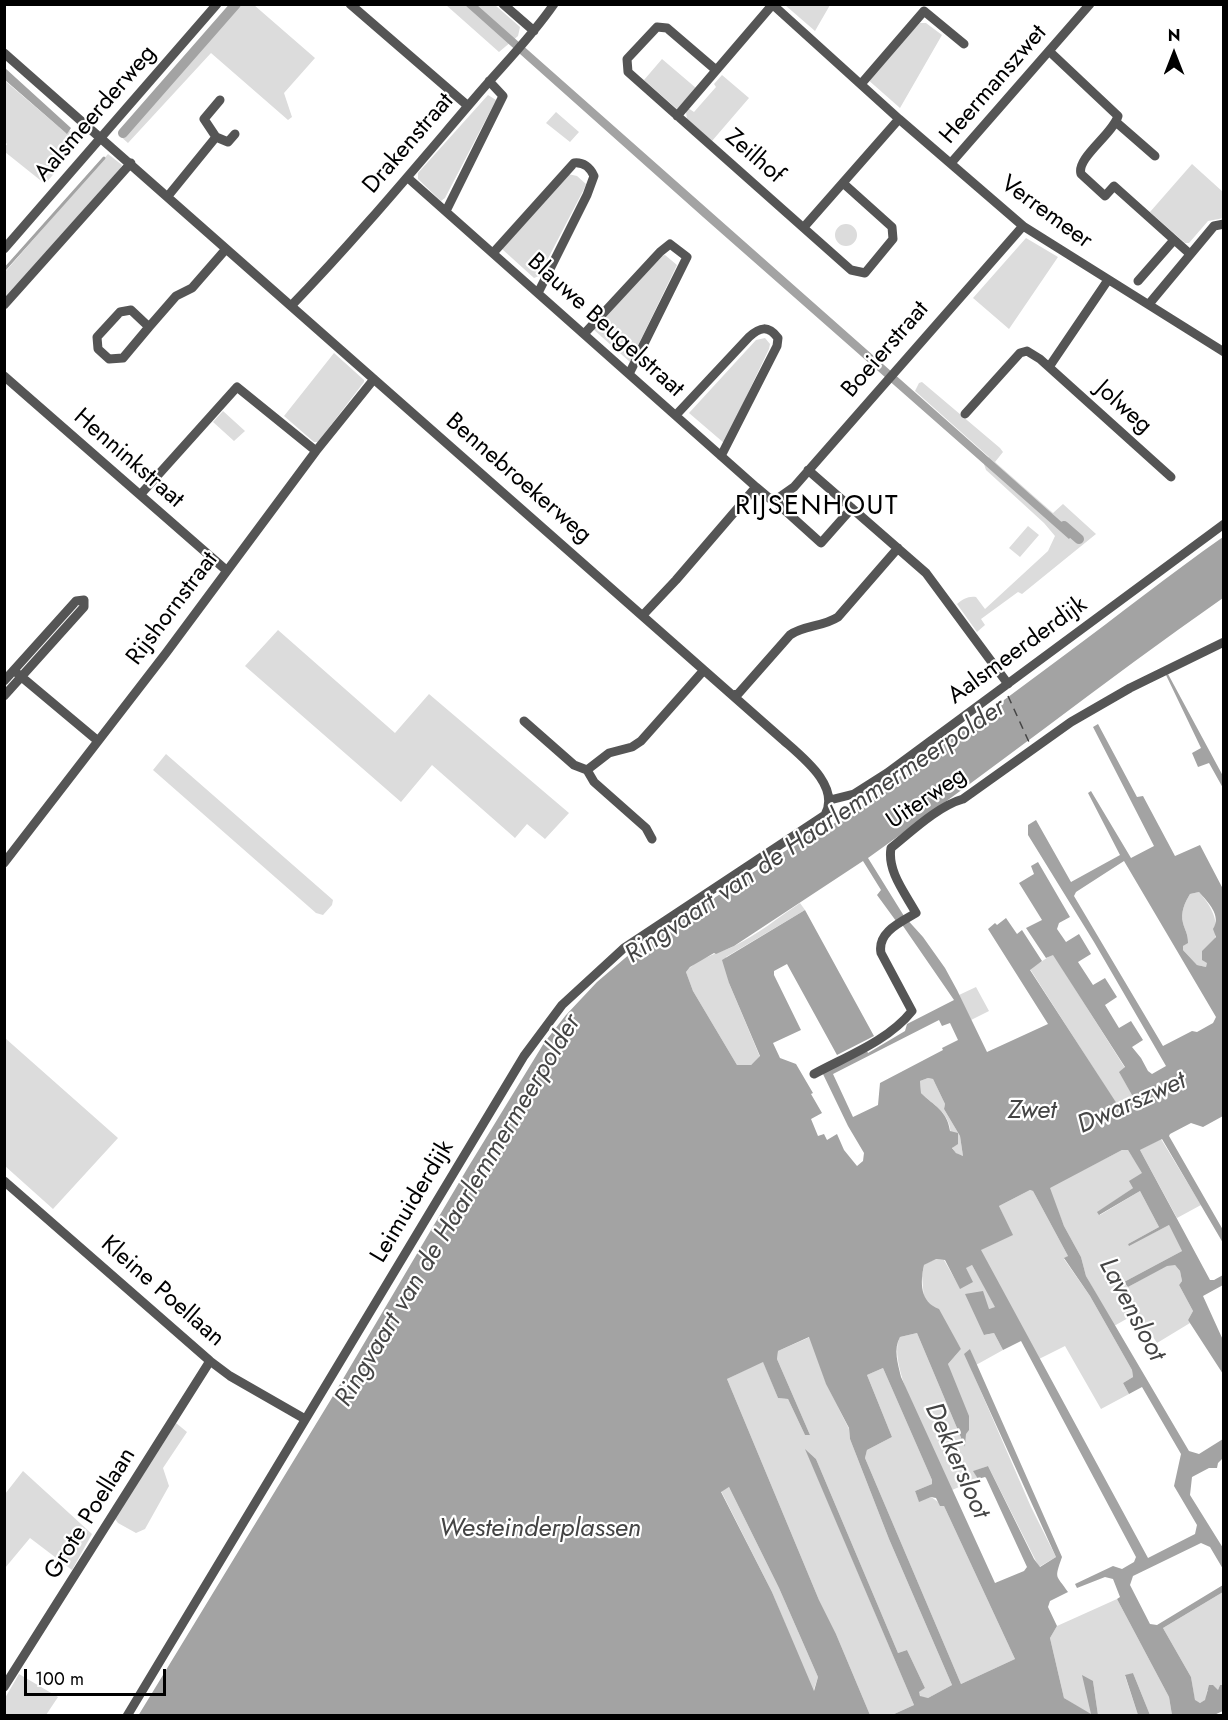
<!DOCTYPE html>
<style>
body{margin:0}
#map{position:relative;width:1228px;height:1720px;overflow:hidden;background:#fff;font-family:Jost,sans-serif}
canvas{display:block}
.frame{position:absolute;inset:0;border:6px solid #000;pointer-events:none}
.north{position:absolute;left:1144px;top:24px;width:60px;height:60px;-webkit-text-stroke:4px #fff;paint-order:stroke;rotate:0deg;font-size:16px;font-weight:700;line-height:24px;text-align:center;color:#000}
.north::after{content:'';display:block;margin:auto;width:21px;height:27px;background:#000;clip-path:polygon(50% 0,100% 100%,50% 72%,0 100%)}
.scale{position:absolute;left:24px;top:1669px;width:142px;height:27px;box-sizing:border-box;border:3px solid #000;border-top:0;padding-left:8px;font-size:18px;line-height:21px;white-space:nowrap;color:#000;-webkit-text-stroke:4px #fff;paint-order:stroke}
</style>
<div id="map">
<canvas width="1228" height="1720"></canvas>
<div class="frame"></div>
<div class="north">N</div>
<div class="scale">100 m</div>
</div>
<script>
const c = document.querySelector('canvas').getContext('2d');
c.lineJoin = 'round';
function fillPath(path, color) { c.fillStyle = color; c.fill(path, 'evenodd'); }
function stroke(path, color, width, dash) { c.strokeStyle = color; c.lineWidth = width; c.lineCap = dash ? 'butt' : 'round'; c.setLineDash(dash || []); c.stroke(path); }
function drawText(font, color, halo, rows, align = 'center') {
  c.font = font + ' Jost,sans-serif'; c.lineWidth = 4.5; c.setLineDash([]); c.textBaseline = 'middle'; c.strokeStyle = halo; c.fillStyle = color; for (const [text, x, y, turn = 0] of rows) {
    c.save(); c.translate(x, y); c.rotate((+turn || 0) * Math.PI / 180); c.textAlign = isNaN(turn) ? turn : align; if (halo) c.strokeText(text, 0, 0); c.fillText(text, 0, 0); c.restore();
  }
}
fillPath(new Path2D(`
 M236 5H254L315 58 284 93 292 117 288 120 211 53 128 143 120 136Z
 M446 5H495L520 27 518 36 499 52Z
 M785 5H830L815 31Z
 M920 23H926L942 35 900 108 866 78Z
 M662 59 696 88 677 109 644 80Z
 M722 75 749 98 712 141 687 119 686 112 688 108 694 112 716 87 714 84Z
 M4 80 66 133 69 130 81 140 57 166 59 168 45 184 5 152V147L7 144 4 141Z
 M488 95 496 100 445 198 441 201 418 179V173Z
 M556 112 579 132 570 142 546 123Z
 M108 154 122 165 120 169 5 297V272Z
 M1192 164 1223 192 1224 218 1208 221 1189 243H1185L1150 212Z
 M568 174 577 176 586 184 584 189 539 276 534 278 502 249Z
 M835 235a11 11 0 1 1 22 0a11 11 0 1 1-22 0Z
 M1026 238 1058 257 1009 329 973 298Z
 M665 255 677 265 630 362 593 329 660 256Z
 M765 338 770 344 769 349 724 443 689 413 756 340Z
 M334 353 364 380V382L318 442H314L284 416Z
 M922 382 1000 448 1003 452 995 462 1053 513 1063 504 1096 534 1022 594 1018 592 981 619 985 625 977 632 957 604C963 599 968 596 976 597L985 609 1048 551 1055 536 1044 523 986 470 984 464 989 457 915 391 919 383Z
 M223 411 245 431 234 441 213 422Z
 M1028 526 1039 535 1020 557 1009 548Z
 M278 630 395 733 429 694 569 813 545 839 527 824 515 838 432 765 401 802 245 666Z
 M166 754 333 900 332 905 323 915 316 913 153 770Z
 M1199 892C1223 919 1218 936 1206 967L1197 965 1183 950V946L1188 942C1188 933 1185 931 1183 923 1180 913 1185 902 1190 894Z
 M800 903 805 910 726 957 729 983 760 1057 751 1065H737L693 991 686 972C698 957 718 954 734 946 757 935 779 917 800 903Z
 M1053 954 1125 1068 1120 1073 1133 1097 1119 1108 1030 969Z
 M976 987 989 1011 971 1020 959 995Z
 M5 1038 118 1138 53 1209 5 1166Z
 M928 1078 933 1079 945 1104 944 1109 960 1136 963 1156C947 1153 953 1136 949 1124 944 1109 931 1103 921 1093L920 1081Z
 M1161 1139 1201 1205 1177 1218 1140 1150Z
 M1122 1150H1128L1143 1173 1133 1188 1098 1212 1100 1215 1140 1191 1159 1227 1128 1244 1129 1245 1169 1225 1182 1251 1124 1282 1128 1287 1167 1265H1175L1180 1271 1182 1281 1179 1285 1193 1311 1188 1320 1190 1323 1157 1343 1137 1313 1114 1326 1086 1276 1081 1257 1064 1226 1050 1191V1187Z
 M1030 1190 1033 1191 1068 1256 1064 1259 1090 1296 1132 1370 1133 1377 1123 1383 1129 1394 1101 1409 1065 1346 1039 1359 980 1250 1012 1235 999 1206Z
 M935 1259 944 1260 960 1288 965 1268 972 1265 996 1307 989 1309 985 1335 994 1333 1003 1350 976 1365 970 1349 972 1371 1031 1507 1056 1557 1039 1567 988 1466 974 1471 978 1479 952 1490C939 1461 884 1364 900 1337L917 1333 965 1447 966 1431 948 1364 961 1349 951 1333 924 1299 922 1276 924 1265Z
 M810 1337 826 1383 849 1429 850 1439 889 1539 952 1685 928 1698 921 1697 918 1692 925 1688 907 1650 898 1653 816 1459 806 1450 914 1705 892 1715H870L836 1634 819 1600 727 1379 763 1361 778 1398 788 1399 805 1435H810L777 1359 778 1351Z
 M883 1368 932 1480V1484L915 1491 919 1501 931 1497 944 1506 1015 1659 961 1684 865 1458 867 1450 892 1437 867 1375Z
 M176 1423 187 1432 163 1468 169 1486 145 1529 136 1533 118 1523 115 1519Z
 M23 1471 92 1534 72 1570 30 1538 5 1568V1494Z
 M729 1487 779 1588 818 1677 813 1692 772 1592 721 1491Z
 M1223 1592V1685H1220L1218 1690H1207L1206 1700 1200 1703 1195 1701 1191 1677 1163 1628Z
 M1117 1599 1169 1697 1172 1715H1150L1133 1673 1125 1676 1138 1715H1098L1093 1681 1091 1715 1064 1698 1050 1638 1057 1626Z
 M19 1674 58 1697 46 1715H5V1698Z`), '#dcdcdc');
fillPath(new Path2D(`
 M465 5H477L1074 533 1069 539 703 217Z
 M5 68 71 128 67 134 5 80Z
 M1223 537V598C1103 682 988 773 868 858L904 916 923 937 945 968 957 990 987 1052 1048 1024 988 929 995 923 997 925 1006 918 1017 934 1022 930 1042 961 1030 970 1119 1107 1133 1097 1119 1072 1125 1067 1053 955 1046 958 1026 928 1042 920 1019 883 1034 874 1031 866 1038 862 1070 917 1059 923 1057 929 1066 942 1079 934 1091 954 1078 962 1093 985 1105 978 1117 997 1105 1005 1119 1028 1131 1021 1143 1040 1132 1047 1141 1058 1148 1071 1152 1074 1166 1066 1094 942 1028 835V825L1036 820 1071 882 1120 855 1088 793 1091 791 1131 858 1154 846 1093 727 1098 724 1137 797 1143 796 1175 856 1200 845 1223 889V1116L1203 1127 1191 1123 1170 1134 1169 1136 1223 1230V1243L1162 1139 1140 1150 1210 1280H1214L1223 1275V1285L1203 1296 1223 1340V1374L1188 1320 1193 1311 1179 1285 1182 1281 1180 1271 1175 1265 1167 1266 1128 1287 1124 1282 1182 1251 1169 1225 1129 1246 1128 1244 1159 1227 1140 1191 1099 1215 1097 1212 1133 1188 1129 1181 1142 1173 1128 1150H1122L1050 1188 1064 1226 1081 1257 1086 1276 1189 1451 1199 1454 1223 1439V1458L1218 1463 1217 1468H1209L1192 1477 1190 1495 1223 1548V1569L1210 1547 1201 1543 1133 1576 1130 1585 1150 1624 1157 1625 1223 1585V1592L1163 1628 1191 1677 1195 1700 1200 1703 1205 1700 1209 1685H1213L1218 1690 1220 1685H1223V1711L1214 1715H1172L1169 1697 1117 1599 1120 1597 1113 1579 1105 1577 1077 1588 1075 1584 1113 1566 1122 1569 1134 1562 1136 1557 1021 1341 1003 1350 994 1333 984 1335 965 1294 983 1291 989 1309 995 1307 972 1265 966 1268 973 1282 960 1289 945 1260 936 1259 924 1265C920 1283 920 1302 939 1309L961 1349 948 1364 969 1416V1430L966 1434 965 1447 917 1333 900 1337C893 1349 898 1364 901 1377L995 1583 1024 1571 1027 1567 986 1478 985 1477 978 1479 973 1471 988 1466 1034 1559 1040 1567 1056 1557 964 1354 970 1349 1062 1557C1054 1580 1056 1574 1068 1592L1050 1601 1048 1607 1057 1626 1050 1638 1064 1698 1091 1714 1082 1675 1093 1681 1098 1715H892L914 1705 805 1449 816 1459 898 1653 907 1650 925 1688 919 1692 920 1696 928 1698 952 1685 889 1539 850 1439 849 1428 826 1384 809 1337 778 1351 777 1359 810 1435H805L788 1399 778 1398 763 1362 727 1379 819 1600 836 1634 870 1715 138 1716 330 1401 467 1169 544 1043 566 1015 597 982 631 953 811 834 815 837C900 777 983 716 1066 654 1119 615 1170 574 1223 537ZM863 861 881 890 877 895 896 921 903 926 954 1000 907 1024 905 1031 868 1053 866 1049 822 1072 848 1126 864 1153 863 1161 857 1166 844 1150 837 1134 827 1140 824 1134 818 1136 811 1119 822 1113 811 1094 813 1093 796 1064 780 1058 773 1043 801 1030 774 975V971L787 964 837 1055 874 1036 805 910 722 960 729 983 760 1056 751 1065H737L693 991 686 972 690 967 714 953 716 954 734 946ZM1124 861 1216 1017 1213 1023 1197 1032 1192 1031 1163 1046 1074 896 1076 892ZM1199 892C1208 902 1222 916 1213 929L1216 937 1202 951V960L1207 963 1206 967 1197 965 1183 950V946L1188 943C1188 933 1185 931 1183 923 1180 913 1185 902 1190 894ZM939 1020 942 1026 950 1023 958 1040 942 1048 943 1050 880 1083 878 1105 853 1117 833 1074ZM928 1078 933 1079 945 1104 944 1109 960 1136 963 1156 956 1153 952 1148 958 1144V1133L950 1131C947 1110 934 1106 921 1093L920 1081ZM1030 1190 1033 1191 1068 1256 1064 1258 1090 1296 1132 1370 1133 1377 1123 1383 1129 1394 1142 1387 1181 1454 1174 1486 1197 1525 1195 1534 1148 1558 981 1250 1013 1235 999 1206ZM883 1368 932 1480V1484L915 1491 919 1502 931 1497 936 1498 940 1506H944L1015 1659 961 1684 865 1458 867 1450 892 1437 867 1375ZM729 1487 779 1588 818 1677 814 1691 772 1592 721 1492Z
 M1168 674 1223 776V788L1209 763 1198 767 1192 753 1201 748 1166 675Z
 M1133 1673 1150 1715H1138L1125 1675Z`), '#a3a3a3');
stroke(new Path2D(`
 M4 270 104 158`), '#a3a3a3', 3);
stroke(new Path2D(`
 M123 133 236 4
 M1064 526 1079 539`), '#a3a3a3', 10);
stroke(new Path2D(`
 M1008 696 1029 742`), '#444', 1.5, [8, 6]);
stroke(new Path2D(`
 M350 4 468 106
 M503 4 534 31
 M772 4 899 119 1023 226 1224 352
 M1049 51 1118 116C1113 134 1076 158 1081 174L1105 196 1114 186 1190 254
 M4 53 782 739C802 757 841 786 825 815L624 948 562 1005 524 1056 127 1716
 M716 70 667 28 657 27 627 59 628 72 851 270 865 273 893 239 892 227 843 183
 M861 84 924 11 964 44
 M677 116 773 4
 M1116 122 1155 156
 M216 137 228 142 235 134
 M951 163 1090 4
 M408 178 756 487 769 498 777 499
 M168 196 216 137 204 119 220 100
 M446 211 503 96 489 81
 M804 227 899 119
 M4 249 217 4
 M493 253 574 163C583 162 590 167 594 176L587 195 538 293
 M1138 281 1174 240
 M1149 304 1214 226 1224 224
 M4 305 131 163
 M291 306C355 240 414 169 474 99 500 68 530 39 554 4
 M131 310 149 327 123 358 109 359 98 349 97 337 120 312Z
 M149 327 176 296 192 288 226 249
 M584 334 660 252 670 244 687 257 629 374
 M1049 367 1108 280
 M4 376 226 570
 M965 414 1020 353 1027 351 1040 359 1171 477
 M676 415 749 337C760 327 768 325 778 338L777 346 721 456
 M808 470 926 573 1008 684
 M140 495 237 387 316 451
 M777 499 794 487 1023 226
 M777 499 780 506 821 543 852 508
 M643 615 676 580 756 487
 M18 674 98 741
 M4 681 76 601 84 600V607L4 696
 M733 695 738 694 790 635C804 625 823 627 838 617L898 548
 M524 721 574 765 587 770 594 782 646 828 652 839
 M587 770 609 753 632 747 641 741 704 670
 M830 800 854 794 887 773 1224 524
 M4 863 166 653 316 451 374 379
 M814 1074C847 1056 888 1041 912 1011L881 953C877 932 901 922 916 913 905 893 887 871 891 848 911 832 938 806 963 799L1071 722 1130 688 1224 642
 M4 1181 210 1361 230 1376 305 1419
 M4 1687 210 1361`), '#555', 9);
drawText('24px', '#000', '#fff', [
 ["Heermanszwet",994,85,-49],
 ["Aalsmeerderweg",96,114,-49],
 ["Drakenstraat",409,144,-49],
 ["Zeilhof",754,157,41],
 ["Verremeer",1046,213,36],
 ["Blauwe Beugelstraat",605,326,42],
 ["Boeierstraat",886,350,-49],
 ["Jolweg",1123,408,42],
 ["Henninkstraat",128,459,41],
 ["Bennebroekerweg",518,479,41],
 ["Rijshornstraat",173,609,-53],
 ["Aalsmeerderdijk",1018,651,-36],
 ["Uiterweg",927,799,-34],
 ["Leimuiderdijk",413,1202,-59],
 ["Kleine Poellaan",162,1292,41],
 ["Grote Poellaan",91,1514,-58]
]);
drawText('italic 26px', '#444', '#fff', [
 ["Ringvaart van de Haarlemmermeerpolder",816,832,-34],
 ["Dwarszwet",1132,1104,-24],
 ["Zwet",1032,1112],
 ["Ringvaart van de Haarlemmermeerpolder",459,1211,-59],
 ["Lavensloot",1131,1310,62],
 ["Dekkersloot",956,1461,66],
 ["Westeinderplassen",540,1530]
]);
c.letterSpacing = '1.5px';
drawText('27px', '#000', '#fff', [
 ["RIJSENHOUT",817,507]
]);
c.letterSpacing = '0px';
</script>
